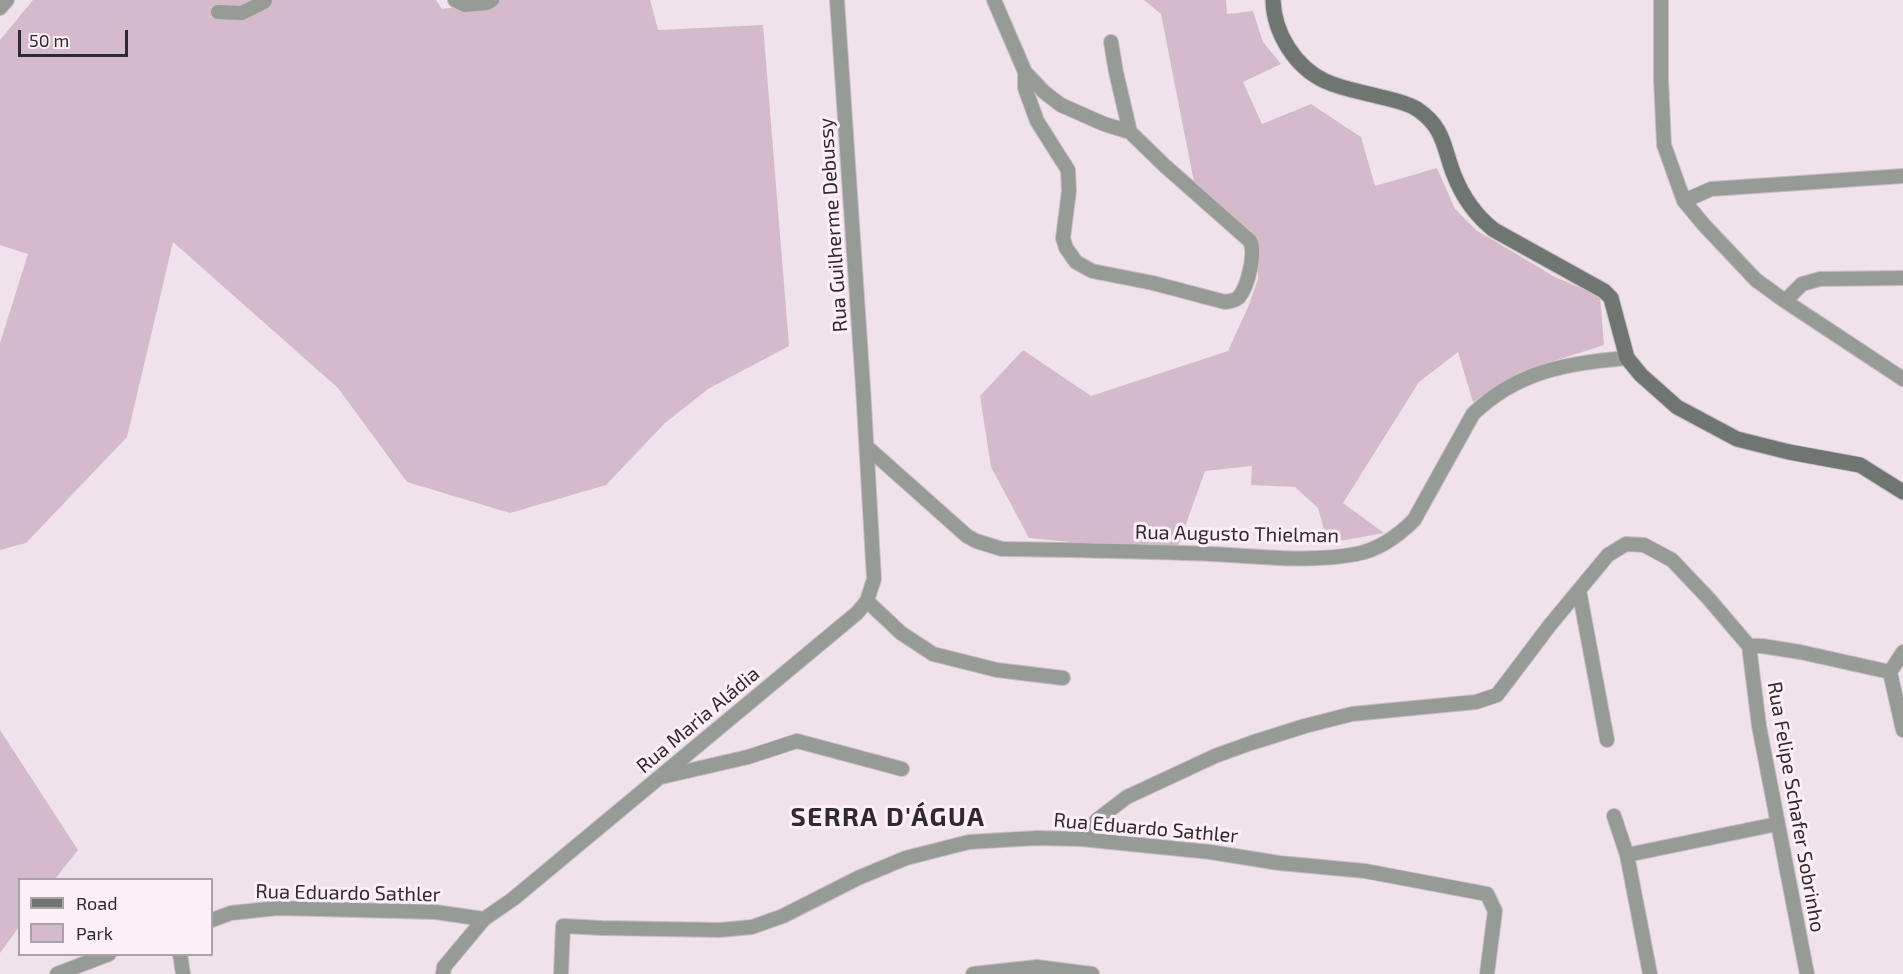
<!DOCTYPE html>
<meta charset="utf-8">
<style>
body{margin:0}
#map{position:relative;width:1903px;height:974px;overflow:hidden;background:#efe2ea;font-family:"Exo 2",sans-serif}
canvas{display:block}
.legend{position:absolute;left:18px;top:878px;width:195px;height:78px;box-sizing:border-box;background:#fceff7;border:2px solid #aaa0a7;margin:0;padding:8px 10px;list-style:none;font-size:18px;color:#2f2a2e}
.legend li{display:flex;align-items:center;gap:12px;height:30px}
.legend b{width:30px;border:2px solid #aaa0a7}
.scale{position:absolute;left:18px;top:30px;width:110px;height:27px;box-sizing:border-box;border:3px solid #2f2a2e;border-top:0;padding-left:8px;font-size:18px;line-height:21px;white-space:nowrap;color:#2f2a2e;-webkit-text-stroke:4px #fceff7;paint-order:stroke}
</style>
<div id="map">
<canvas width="1903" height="974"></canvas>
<ul class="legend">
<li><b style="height:8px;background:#6f7671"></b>Road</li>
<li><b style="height:16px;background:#d5bacc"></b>Park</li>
</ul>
<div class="scale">50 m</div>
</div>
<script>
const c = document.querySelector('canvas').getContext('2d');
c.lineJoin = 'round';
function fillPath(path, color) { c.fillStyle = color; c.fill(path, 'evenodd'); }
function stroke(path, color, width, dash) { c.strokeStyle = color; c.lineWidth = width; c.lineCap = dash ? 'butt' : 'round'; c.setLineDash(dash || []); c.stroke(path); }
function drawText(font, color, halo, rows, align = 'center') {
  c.font = font + ' "Exo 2",sans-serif'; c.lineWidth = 6; c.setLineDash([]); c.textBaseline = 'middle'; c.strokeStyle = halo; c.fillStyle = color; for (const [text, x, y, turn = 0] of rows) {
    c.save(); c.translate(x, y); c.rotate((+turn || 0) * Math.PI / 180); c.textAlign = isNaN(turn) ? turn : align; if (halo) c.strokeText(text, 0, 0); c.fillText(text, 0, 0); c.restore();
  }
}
fillPath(new Path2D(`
 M33 0H436L442 9 487 3 492 0H650L658 30 763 25 789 346 708 389 665 423 606 485 510 513 407 482 338 388 173 242 127 437 26 543 0 550V343L28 254 0 245V40Z
 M1144 0H1226L1227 14 1253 11 1263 42 1281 64 1243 82 1262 124 1311 104 1361 137 1375 186 1437 168 1455 209 1476 230 1555 277 1600 296 1604 345 1523 371 1473 402 1458 352 1419 382 1343 503 1384 533 1328 543 1318 508 1295 487 1251 485 1252 466 1205 471 1176 552 1029 538 991 467 980 396 1023 350 1091 396 1228 351 1249 305 1258 279V241L1195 187 1161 14Z
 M0 730 78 850 55 879 20 880 19 927 0 953Z`), '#d5bacc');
const street = new Path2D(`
 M455 0 465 5 487 3 492 0
 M994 0 1025 72 1044 92 1061 105 1104 124 1130 132 1164 165 1250 241C1256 253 1248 286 1239 297 1235 301 1230 301 1225 302L1153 283 1092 271 1076 262 1066 248 1063 238 1069 191 1068 170 1037 121 1025 88V72
 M1661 0V79L1664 145 1684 201 1704 225 1756 280 1785 301 1903 379
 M0 8 7 0
 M218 12 242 13 264 2 265 0
 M1111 42 1116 72 1130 132
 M1684 201 1711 189 1903 176
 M1785 301 1802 284 1820 279 1903 278
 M867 447 967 536 976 541 1002 549C1071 550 1141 551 1211 554 1258 556 1309 563 1356 554 1379 550 1398 536 1414 520L1473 414C1517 371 1568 363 1627 358
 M1579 590 1607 740
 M867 601 901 633 933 654 997 670 1063 678
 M1749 646 1759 726 1807 974
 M1749 646H1762L1800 652 1890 672
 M1903 652 1890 672 1903 730
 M661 777 748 757 797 741 902 769
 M1614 816 1627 855 1650 974
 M1081 839 1098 819 1127 797 1215 756 1251 743 1305 726 1352 714 1476 702 1497 695 1550 625 1608 555 1626 544 1644 545 1672 560 1709 599 1749 646
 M1627 855 1777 824
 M212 920 231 913 278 908 435 912 484 919
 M180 954 183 974
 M57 974 109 954
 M443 974 444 967 484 919 513 899 857 613 867 601 874 579 863 387 837 0
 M561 974 563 926 602 928 720 930 752 927 783 916 858 878 906 858 969 842 1037 838 1081 839 1210 852 1279 863 1365 871 1487 894 1495 911 1487 974
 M973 974 1037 967 1092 974`);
const secondary = new Path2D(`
 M1273 0C1274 33 1295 67 1325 81 1340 88 1357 91 1373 95 1388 99 1404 101 1417 109 1445 128 1443 147 1454 175 1463 198 1475 215 1494 230L1604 291 1611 298 1627 358 1641 375 1677 407 1737 439 1789 452 1860 465 1903 492`);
stroke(street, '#c9bdc4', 16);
stroke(secondary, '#c9bdc4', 17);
stroke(street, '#969b96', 14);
stroke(secondary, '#6f7671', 15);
drawText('20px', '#2f2a2e', '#fceff7', [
 ["Rua Guilherme Debussy",833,225,-94],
 ["Rua Augusto Thielman",1237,534,1],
 ["Rua Maria Aládia",698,720,-40],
 ["Rua Felipe Schafer Sobrinho",1796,807,80],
 ["Rua Eduardo Sathler",1146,828,5],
 ["Rua Eduardo Sathler",348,893,1]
]);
c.letterSpacing = '1.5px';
drawText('bold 26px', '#2f2a2e', '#fceff7', [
 ["SERRA D'ÁGUA",888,817]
]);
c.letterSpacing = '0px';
</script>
